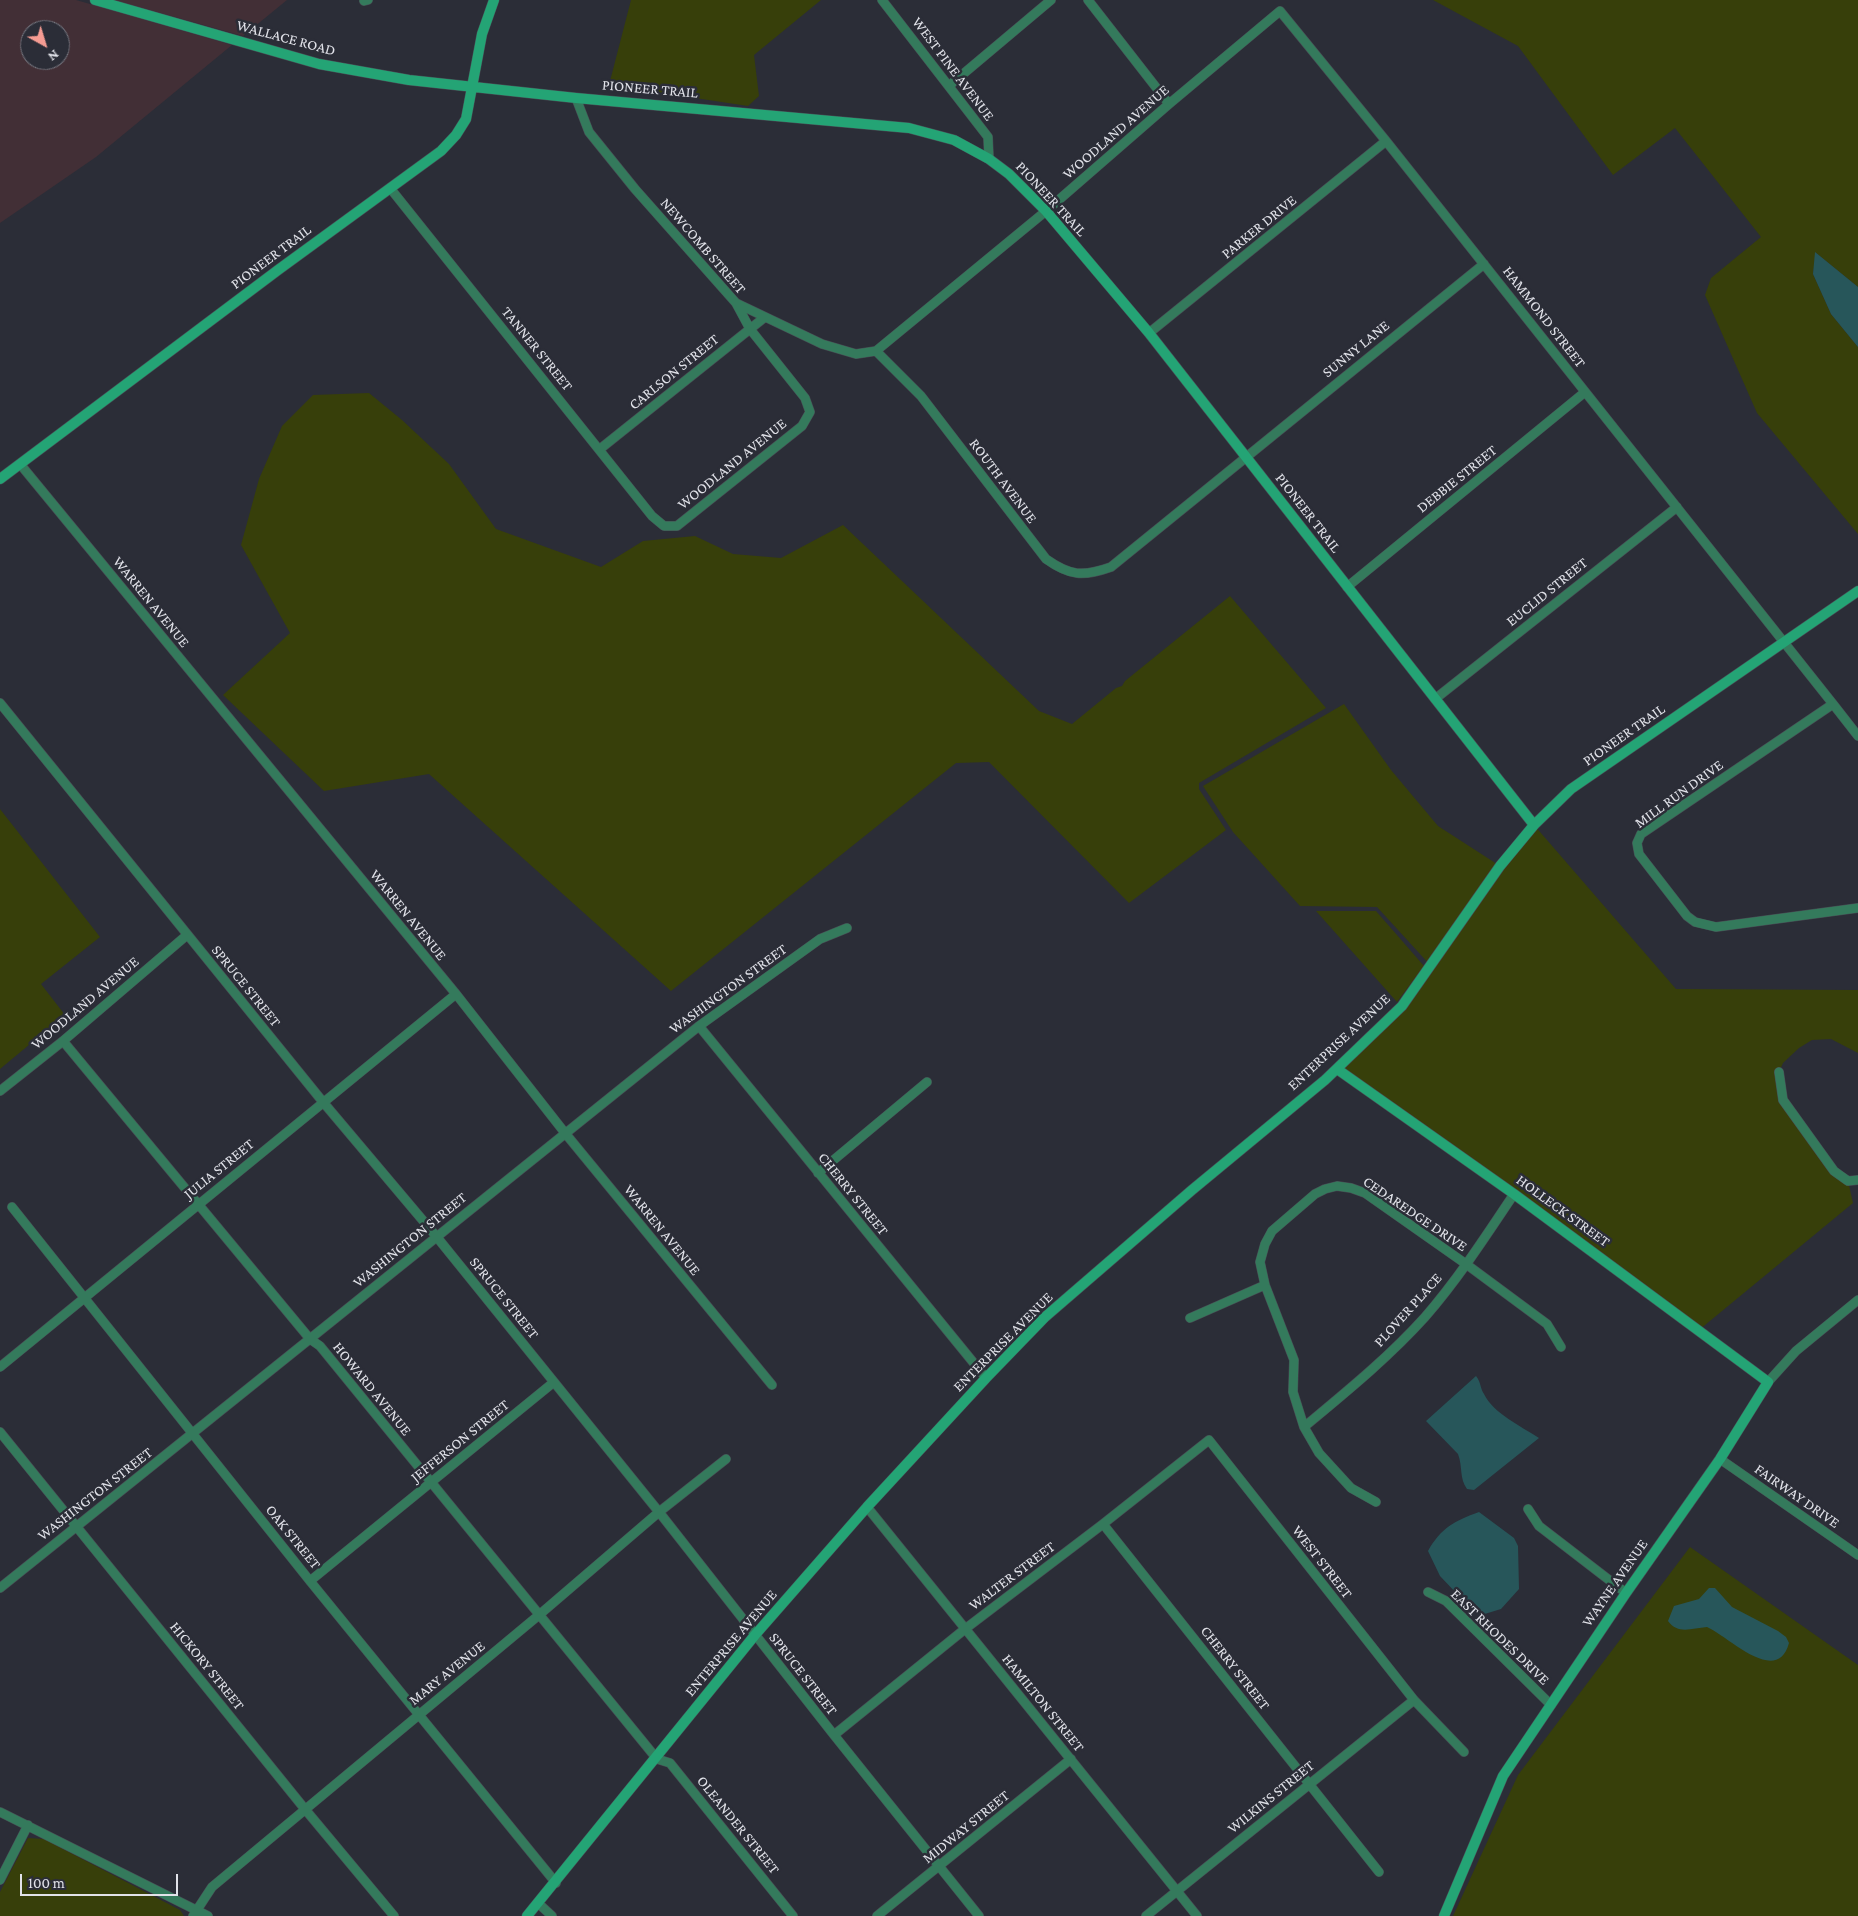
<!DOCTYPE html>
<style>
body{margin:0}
#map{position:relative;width:1858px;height:1916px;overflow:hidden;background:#2b2d37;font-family:"Crimson Pro",serif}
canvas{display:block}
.north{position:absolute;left:20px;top:20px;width:50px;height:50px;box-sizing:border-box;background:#2b2d37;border:1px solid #74757e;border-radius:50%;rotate:141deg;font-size:14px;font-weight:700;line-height:20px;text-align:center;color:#e1e2e9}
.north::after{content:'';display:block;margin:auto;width:18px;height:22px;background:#f59c93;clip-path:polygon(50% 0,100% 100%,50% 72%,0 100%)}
.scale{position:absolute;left:20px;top:1874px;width:158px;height:22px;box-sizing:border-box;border:2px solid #e1e2e9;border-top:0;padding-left:6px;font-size:15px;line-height:18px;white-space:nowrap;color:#e1e2e9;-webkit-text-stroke:4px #2b2d37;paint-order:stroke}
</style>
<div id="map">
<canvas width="1858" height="1916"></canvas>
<div class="north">N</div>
<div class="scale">100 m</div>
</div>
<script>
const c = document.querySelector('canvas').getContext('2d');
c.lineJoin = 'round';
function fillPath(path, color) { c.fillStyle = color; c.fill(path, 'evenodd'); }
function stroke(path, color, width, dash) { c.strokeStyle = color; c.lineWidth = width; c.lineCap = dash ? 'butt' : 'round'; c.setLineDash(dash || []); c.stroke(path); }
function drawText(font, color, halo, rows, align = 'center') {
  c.font = font + ' "Crimson Pro",serif'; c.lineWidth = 5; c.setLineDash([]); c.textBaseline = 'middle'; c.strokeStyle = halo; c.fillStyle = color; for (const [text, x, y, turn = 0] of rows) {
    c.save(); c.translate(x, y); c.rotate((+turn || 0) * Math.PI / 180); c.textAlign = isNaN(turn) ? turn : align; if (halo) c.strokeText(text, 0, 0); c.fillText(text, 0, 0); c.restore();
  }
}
fillPath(new Path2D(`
 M0 0H76L232 45 96 157 0 223ZM30 30H60V60H30Z
 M114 0H287L243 36Z`), '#422f36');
fillPath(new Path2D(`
 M631 0H821L754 55 759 96 748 106 609 85Z
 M1433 0H1858V287L1816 253 1813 274 1831 314 1858 347V534L1757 413 1705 295 1711 278 1761 237 1675 128 1613 175 1518 46Z
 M369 393 402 420 449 464 496 529 601 567 643 541 695 536 733 554 781 558 843 525 1039 711 1072 724 1116 688 1122 686 1125 681 1230 596 1326 708 1199 783V789L1226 830 1129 903 989 762 956 763 671 991 429 774 324 791 223 695 290 633 241 545 259 479 282 426 313 395Z
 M1344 704 1391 770 1438 826 1500 866 1534 825 1676 989 1858 990V1053L1831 1039 1812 1040 1799 1048 1783 1063 1779 1072 1783 1100 1834 1171 1848 1181 1853 1203 1699 1330 1337 1069 1402 1006 1431 966 1377 907 1300 906 1233 832 1203 786Z
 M0 809 100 937 41 984 65 1015 0 1069Z
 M1316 911H1376L1424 966 1397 1002Z
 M1690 1547 1858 1665V1916H1453L1518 1775Z
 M28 1838 44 1839 180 1910 184 1916H0V1892Z`), '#373f0a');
fillPath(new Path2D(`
 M1815 252 1858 287V347L1831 314 1813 274Z
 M1476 1376C1481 1382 1480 1388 1484 1394 1494 1414 1521 1426 1539 1438L1474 1490 1467 1489C1459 1478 1463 1467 1458 1454L1426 1421Z
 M1479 1512 1514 1538 1518 1546 1519 1589 1501 1609 1478 1616 1440 1576 1428 1551C1441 1528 1454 1521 1479 1512Z
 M1709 1588H1715L1732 1607 1778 1631 1786 1637 1789 1643C1777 1687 1728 1636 1707 1627 1692 1628 1678 1635 1668 1621L1674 1606 1699 1599Z`), '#27565a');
const street = new Path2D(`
 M882 0 988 137 989 159
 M1088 0 1169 104
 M364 1 368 0
 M950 85 1051 0
 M390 188 652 516 664 526H677L802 426 810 412 805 398 750 329 736 303 635 189 589 132 576 98
 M736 303 822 344 856 354 876 351 921 396 1046 559C1070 576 1083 577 1111 567L1484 264
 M1149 333 1386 141
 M876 351 1046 211 1169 104 1280 11 1386 141 1833 704
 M600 449 765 317
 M20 464 456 994 565 1133 772 1385
 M1347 587 1585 392
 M1435 699 1677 507
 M0 703 323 1102 436 1236 659 1512 834 1735 979 1916
 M1858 736 1833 704 1641 834 1637 843 1639 854 1687 916 1695 922 1716 927 1858 908
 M699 1026 986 1378
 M63 1041 310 1339 320 1346 657 1759 670 1763 793 1916
 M1779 1072 1783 1100 1834 1171 1848 1181 1858 1180
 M0 1091 63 1041 187 935
 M818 1173 927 1082
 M12 1207 310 1581 556 1883
 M1190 1318 1265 1285
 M0 1367 456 994
 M1768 1382 1796 1351 1858 1300
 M1304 1427C1346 1392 1388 1358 1425 1317 1458 1279 1486 1236 1514 1194
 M0 1432 304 1808 394 1916
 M1720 1459 1858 1555
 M1376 1502 1351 1488 1319 1453 1304 1427 1293 1392 1294 1360 1265 1285 1260 1262 1265 1244 1272 1231 1315 1194 1325 1189 1337 1186 1351 1188 1365 1193 1466 1264 1547 1324 1561 1347
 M867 1507 1197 1916
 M1528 1509 1539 1526 1626 1593
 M1103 1524 1379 1872
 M310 1581 554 1382
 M0 1588 699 1026 820 939 847 928
 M1428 1592 1446 1601 1551 1705
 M834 1735 965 1629 1103 1524 1209 1440 1414 1700 1464 1752
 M0 1812 208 1916
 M0 1880 28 1825
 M538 1903 552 1916
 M193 1916 212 1887 539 1615 659 1512 726 1459
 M877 1916 1071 1759
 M1146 1916 1414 1700`);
const secondary = new Path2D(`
 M95 0 319 64 409 80 576 98 909 128 954 140 989 159 1009 174 1046 211 1149 333 1534 825
 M0 479 278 270 441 151 456 135 466 119 482 34 494 0
 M1337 1069 1514 1194 1768 1382 1720 1459 1626 1593 1503 1776 1444 1916
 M527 1916 755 1635 867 1507 986 1378 1045 1317 1192 1190 1325 1080 1402 1006 1500 866 1534 825 1571 789 1858 591`);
stroke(street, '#484a53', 10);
stroke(secondary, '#484a53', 11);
stroke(street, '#347a5c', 9);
stroke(secondary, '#24a475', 10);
drawText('15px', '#e1e2e9', '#2b2d37', [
 ["WALLACE ROAD",286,38,15],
 ["WEST PINE AVENUE",953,69,53],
 ["PIONEER TRAIL",650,89,5],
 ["WOODLAND AVENUE",1116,132,-41],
 ["PIONEER TRAIL",1051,199,47],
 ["PARKER DRIVE",1259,227,-39],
 ["NEWCOMB STREET",703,246,49],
 ["PIONEER TRAIL",271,257,-37],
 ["HAMMOND STREET",1544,317,52],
 ["TANNER STREET",537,349,51],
 ["SUNNY LANE",1356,349,-39],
 ["CARLSON STREET",674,372,-39],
 ["WOODLAND AVENUE",732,464,-39],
 ["DEBBIE STREET",1457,479,-39],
 ["ROUTH AVENUE",1003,481,53],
 ["PIONEER TRAIL",1308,513,52],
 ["EUCLID STREET",1547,592,-39],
 ["WARREN AVENUE",151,602,51],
 ["PIONEER TRAIL",1624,735,-35],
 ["MILL RUN DRIVE",1679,794,-36],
 ["WARREN AVENUE",408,915,51],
 ["SPRUCE STREET",246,986,51],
 ["WASHINGTON STREET",728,989,-36],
 ["WOODLAND AVENUE",85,1003,-40],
 ["ENTERPRISE AVENUE",1339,1042,-43],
 ["JULIA STREET",219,1169,-39],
 ["CHERRY STREET",853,1194,51],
 ["HOLLECK STREET",1563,1211,36],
 ["CEDAREDGE DRIVE",1415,1214,34],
 ["WARREN AVENUE",662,1230,51],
 ["WASHINGTON STREET",410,1240,-39],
 ["SPRUCE STREET",504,1298,51],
 ["PLOVER PLACE",1408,1310,-48],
 ["ENTERPRISE AVENUE",1003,1342,-45],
 ["HOWARD AVENUE",372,1389,51],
 ["JEFFERSON STREET",460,1441,-39],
 ["WASHINGTON STREET",95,1494,-38],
 ["FAIRWAY DRIVE",1797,1496,35],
 ["OAK STREET",293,1537,51],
 ["WEST STREET",1322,1562,52],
 ["WALTER STREET",1012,1576,-37],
 ["WAYNE AVENUE",1615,1583,-55],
 ["EAST RHODES DRIVE",1500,1637,44],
 ["ENTERPRISE AVENUE",731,1643,-50],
 ["HICKORY STREET",207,1666,51],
 ["CHERRY STREET",1235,1668,52],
 ["MARY AVENUE",447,1673,-39],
 ["SPRUCE STREET",803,1674,52],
 ["HAMILTON STREET",1043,1703,51],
 ["WILKINS STREET",1271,1797,-39],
 ["OLEANDER STREET",738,1825,51],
 ["MIDWAY STREET",966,1827,-39]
]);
</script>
